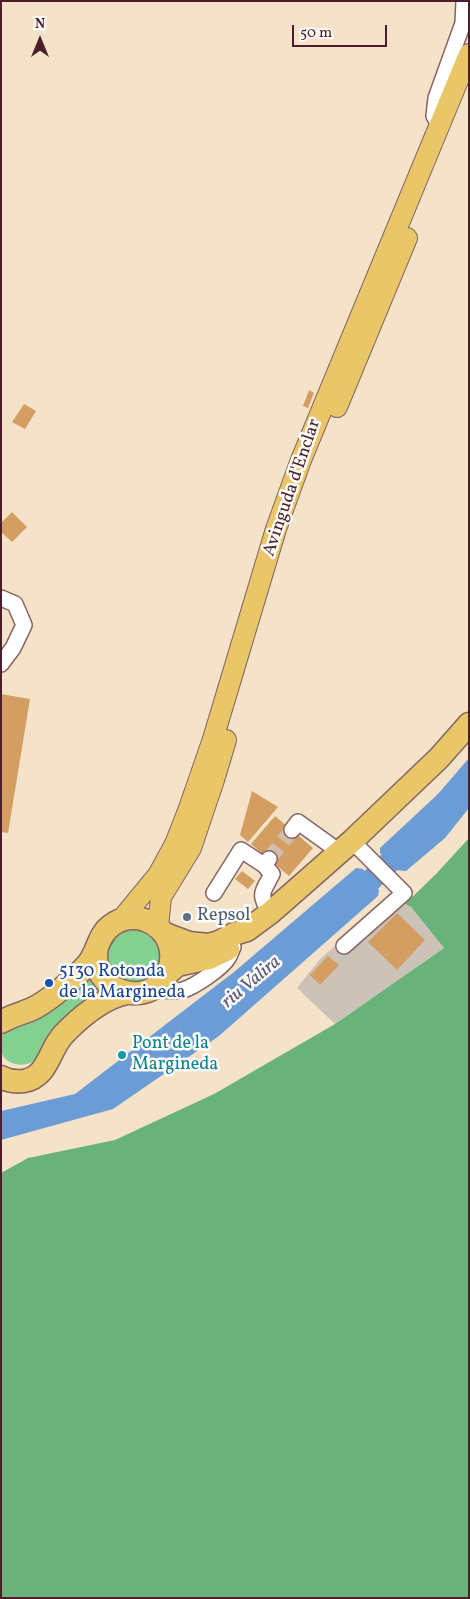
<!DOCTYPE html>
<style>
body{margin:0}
#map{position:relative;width:470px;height:1599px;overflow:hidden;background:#f5e3c9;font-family:Vollkorn,serif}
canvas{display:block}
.frame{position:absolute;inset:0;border:2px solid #4a1f2b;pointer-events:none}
.north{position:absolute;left:15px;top:15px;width:50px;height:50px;-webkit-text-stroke:4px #fdfcf7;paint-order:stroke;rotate:0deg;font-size:14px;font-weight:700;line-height:20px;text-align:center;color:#4a1f2b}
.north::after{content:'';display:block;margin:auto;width:18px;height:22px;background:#4a1f2b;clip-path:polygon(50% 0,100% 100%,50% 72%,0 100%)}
.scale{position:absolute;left:292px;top:25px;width:95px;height:22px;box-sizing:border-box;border:2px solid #4a1f2b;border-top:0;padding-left:6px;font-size:15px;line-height:18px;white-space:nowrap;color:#4a1f2b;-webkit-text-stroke:4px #fdfcf7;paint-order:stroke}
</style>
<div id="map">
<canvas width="470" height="1599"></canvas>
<div class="frame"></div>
<div class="north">N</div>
<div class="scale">50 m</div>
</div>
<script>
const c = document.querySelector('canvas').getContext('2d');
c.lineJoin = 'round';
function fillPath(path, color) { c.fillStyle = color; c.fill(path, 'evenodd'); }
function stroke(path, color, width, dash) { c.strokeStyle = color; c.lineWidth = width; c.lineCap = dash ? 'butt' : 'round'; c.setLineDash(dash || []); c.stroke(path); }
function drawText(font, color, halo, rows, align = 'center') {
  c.font = font + ' Vollkorn,serif'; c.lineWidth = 5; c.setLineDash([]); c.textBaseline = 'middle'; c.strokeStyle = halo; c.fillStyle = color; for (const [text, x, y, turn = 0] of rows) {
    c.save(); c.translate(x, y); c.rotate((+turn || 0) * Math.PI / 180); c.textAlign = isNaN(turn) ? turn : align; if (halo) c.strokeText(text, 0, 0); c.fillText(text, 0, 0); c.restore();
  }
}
fillPath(new Path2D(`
 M388 899 396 900 411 907 444 948 335 1024 297 988 320 959Z`), '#cbc3b8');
fillPath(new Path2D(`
 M108 956a26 26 0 1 1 52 0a26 26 0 1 1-52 0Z
 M92 976 103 987C86 998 61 1017 50 1032 43 1041 42 1055 32 1062 22 1068 3 1064 1 1050 0 1044 1 1037 4 1032Z`), '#82d191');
fillPath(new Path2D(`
 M469 838V1598H1V1173L28 1158 115 1140 214 1094 335 1024 444 948 411 907 405 904 436 874Z`), '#69b37b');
fillPath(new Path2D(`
 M469 758V808L445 838 406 871 396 870 380 853V848L438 794Z
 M356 868 363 869 379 890 378 896 219 1036 113 1109 1 1140V1111L75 1094 234 972Z`), '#6c9cd6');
stroke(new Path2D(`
 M350 900 412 841`), '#6c9cd6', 22);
fillPath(new Path2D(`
 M309 390 314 393 308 408 303 406Z
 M24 404 36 411 25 429 12 422Z
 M12 512 27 527 12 542 1 532V523Z
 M1 694 30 699 8 833 1 832Z
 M252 791 278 807 248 842 240 835Z
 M275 816 313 848 289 876 251 844Z
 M242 871 255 881 248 889 235 879Z
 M397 913 425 940 397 970 368 942Z
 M328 956 339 965 320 985 310 975Z`), '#d49d62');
stroke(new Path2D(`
 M269 859 292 830`), '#d3bca9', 15, [15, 8]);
const minor = new Path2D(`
 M439 124 434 116 436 98 463 23 464 1
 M1 598 15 604 24 625 13 648 1 664
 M292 830 298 822 330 845 338 853
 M269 859 264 865 272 874C262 894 258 893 270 913
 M214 893 241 850 264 865
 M344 946 404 893 352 841
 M152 989C162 990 173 992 183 990 194 987 222 968 228 958 230 955 231 951 233 947`);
const major = new Path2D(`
 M337 407 407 238
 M121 920 158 875 175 844 188 811 213 739 276 529 301 460 469 54
 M158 927 161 897 191 848 214 780 226 740`);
const highway = new Path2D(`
 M165 934 189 943 208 945 219 942 234 934 247 930 270 913 352 841 439 758 469 724
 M167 974 177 965 209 958 228 949
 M1 1022C12 1015 25 1013 36 1007 52 998 74 979 86 966 98 954 97 935 112 925 121 918 134 916 145 920 157 924 167 934 170 946 172 955 172 964 168 972 148 1012 88 991 97 947
 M1 1077C8 1081 16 1082 24 1081 48 1077 49 1050 63 1035 79 1018 104 997 127 993`);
stroke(minor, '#866462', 18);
stroke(major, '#866462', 22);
stroke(highway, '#866462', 25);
stroke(minor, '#fff', 15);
stroke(major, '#e9c769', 20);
stroke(highway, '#e9c769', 22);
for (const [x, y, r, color] of [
 [187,917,5,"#5c6f8a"],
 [49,983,5,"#1a4fb4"],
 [122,1055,5,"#0f9aa8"]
]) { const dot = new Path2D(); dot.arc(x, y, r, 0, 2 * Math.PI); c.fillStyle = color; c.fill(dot); stroke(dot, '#fdfcf7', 2); }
drawText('18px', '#4a1f2b', '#fdfcf7', [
 ["Avinguda d'Enclar",293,488,-71]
]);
drawText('18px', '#4e5e75', '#fdfcf7', [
 ["Repsol",197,917]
], 'left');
drawText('18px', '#164399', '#fdfcf7', [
 ["5130 Rotonda",59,973],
 ["de la Margineda",59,994]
], 'left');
drawText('18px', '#0d838f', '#fdfcf7', [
 ["Pont de la",132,1045],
 ["Margineda",132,1066]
], 'left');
drawText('italic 19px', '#595778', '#fdfcf7', [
 ["riu Valira",252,983,-40]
]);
</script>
